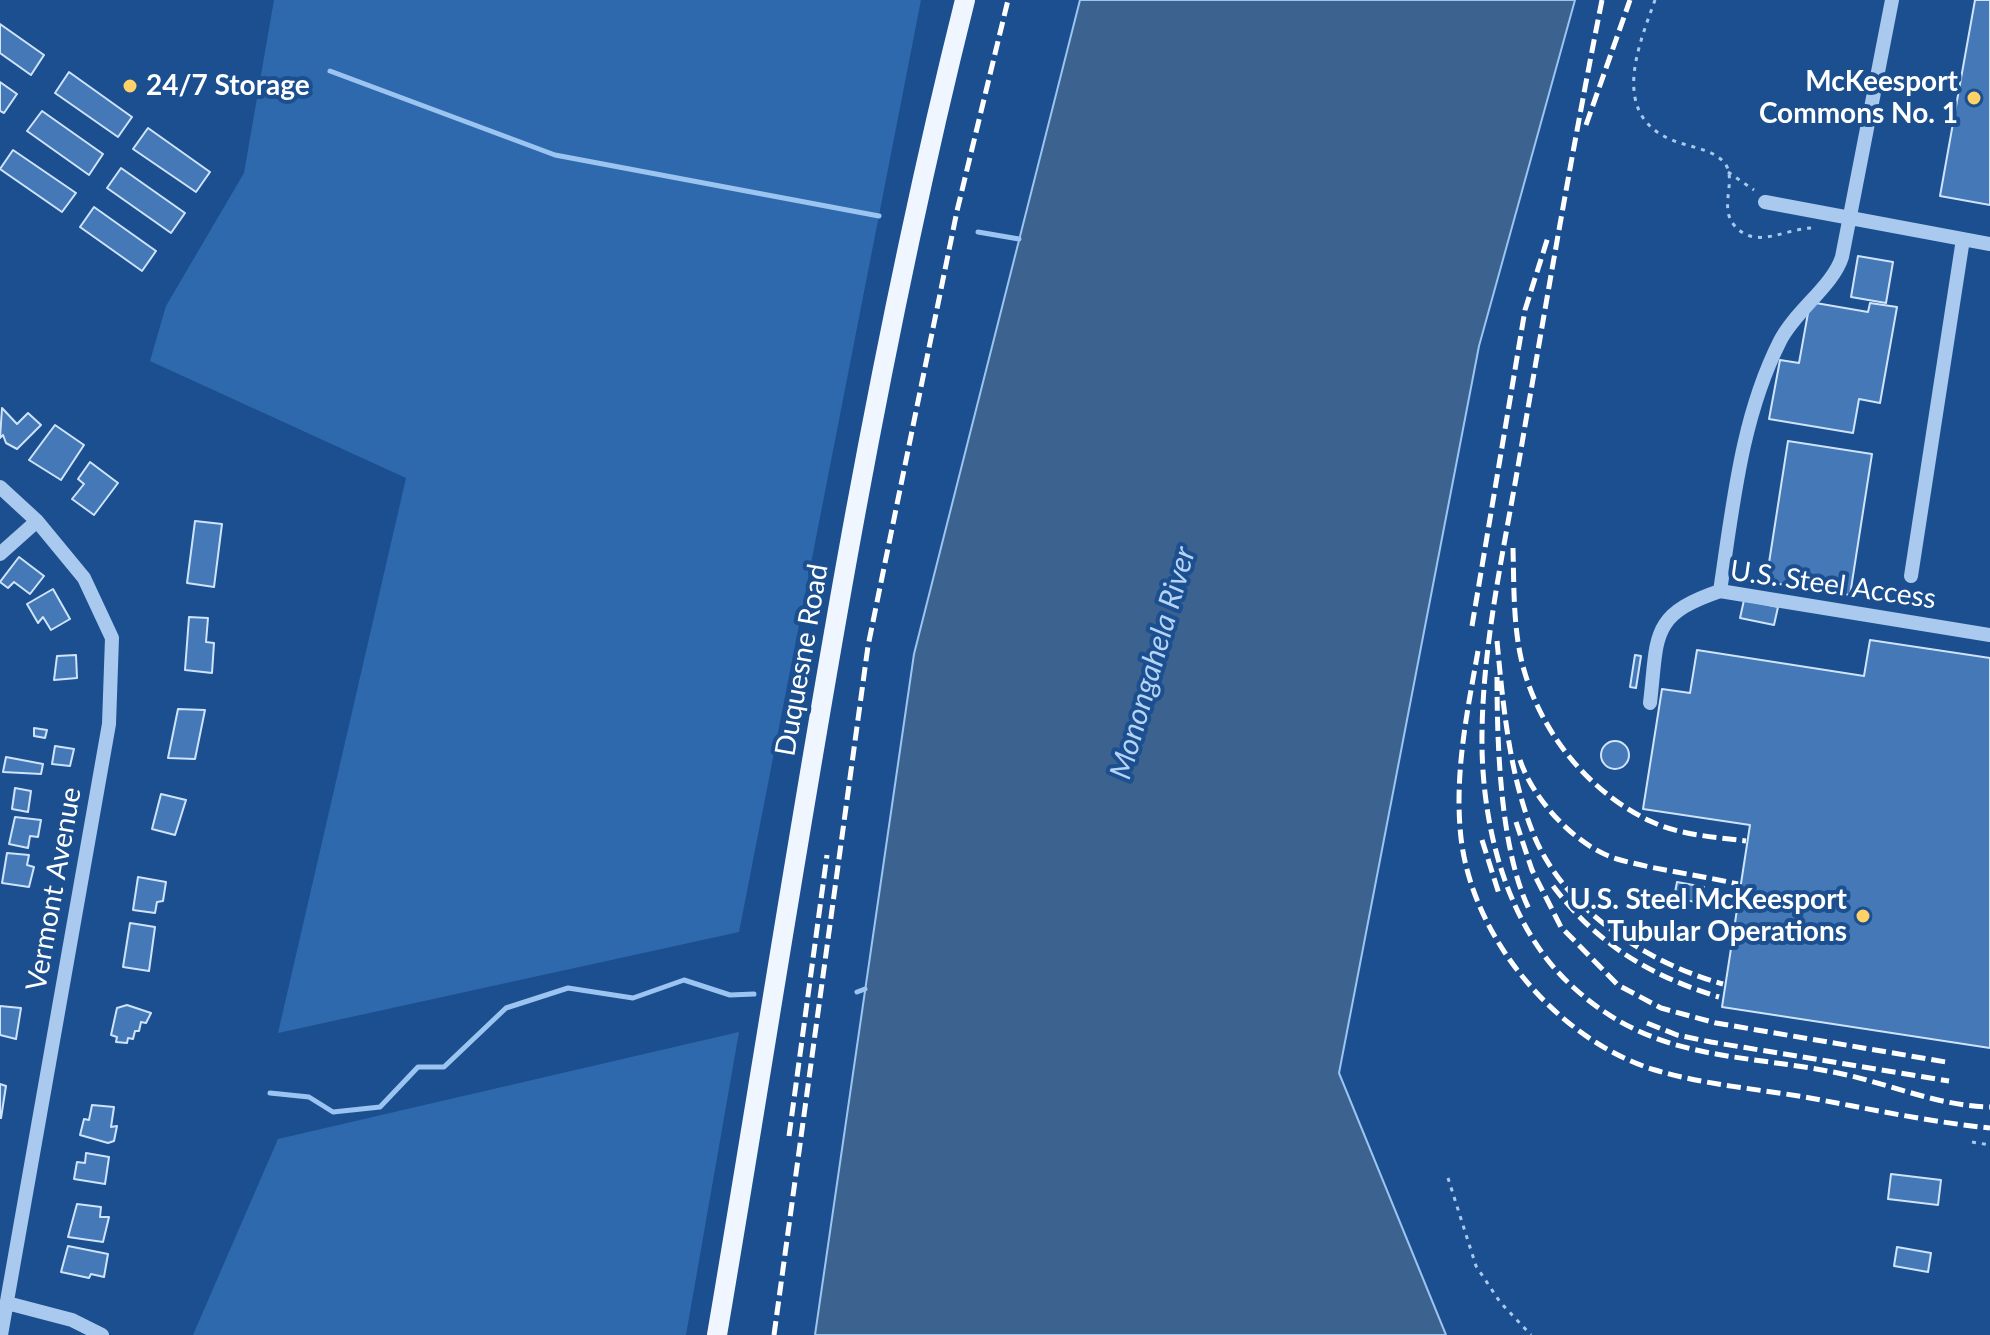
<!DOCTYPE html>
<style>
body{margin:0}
canvas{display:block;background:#1b4f8f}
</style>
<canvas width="1990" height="1335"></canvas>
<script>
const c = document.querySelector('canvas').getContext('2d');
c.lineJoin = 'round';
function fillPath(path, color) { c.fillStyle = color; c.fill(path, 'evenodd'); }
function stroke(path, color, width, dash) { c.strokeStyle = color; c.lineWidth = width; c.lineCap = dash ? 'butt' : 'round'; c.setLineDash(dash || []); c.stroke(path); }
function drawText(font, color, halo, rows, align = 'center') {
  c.font = font + ' Lato,sans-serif'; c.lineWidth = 8; c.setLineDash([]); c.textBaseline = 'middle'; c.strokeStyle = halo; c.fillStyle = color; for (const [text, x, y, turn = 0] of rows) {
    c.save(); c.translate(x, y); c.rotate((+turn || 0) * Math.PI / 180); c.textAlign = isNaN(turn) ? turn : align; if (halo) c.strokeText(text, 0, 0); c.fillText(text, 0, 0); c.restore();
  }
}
fillPath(new Path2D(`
 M274 0H921L739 932 278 1033 406 478 150 361 166 306 244 173Z
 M739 1032 686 1335H193L278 1139Z`), '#2e69ad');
const water = new Path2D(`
 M1080 0H1575L1479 346 1339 1073 1446 1335H815L914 654Z`);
fillPath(water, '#3c6290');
stroke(water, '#9cc4f0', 2);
stroke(new Path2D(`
 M330 71 555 155 879 216
 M978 232 1019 239
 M857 992 865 989
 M270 1093 309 1097 333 1112 380 1107 418 1067H444L506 1008 568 988 633 998 684 980 730 995 754 994`), '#9cc4f0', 5);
const building = new Path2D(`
 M1975 0H1990V205L1940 196Z
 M0 24 44 55 31 75 0 53Z
 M69 72 132 117 118 137 55 93Z
 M0 82 17 94 4 113 0 111Z
 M42 111 103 154 89 175 27 131Z
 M148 128 210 172 196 192 133 149Z
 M13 150 76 193 62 212 0 169Z
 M121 168 185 213 171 233 107 188Z
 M94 207 156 251 142 271 80 227Z
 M1858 256 1893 262 1886 303 1851 297Z
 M1810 302 1868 312 1870 303 1897 307 1880 403 1859 399 1853 433 1769 419 1780 360 1799 363Z
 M2 408 17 424 28 413 41 425 17 449 6 443 3 435 0 438Z
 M55 425 84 445 61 480 29 460Z
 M1788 441 1872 454 1850 595 1766 582Z
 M90 462 118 483 94 515 72 499 84 484 78 479Z
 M195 521 222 524 214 587 187 583Z
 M19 557 44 576 30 594 14 582 8 588 0 582Z
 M53 589 70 619 51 630 43 617 38 623 27 604Z
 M1744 600 1778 607 1774 625 1740 618Z
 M189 617 208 618 206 642 214 643 212 673 185 670Z
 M1870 640 1990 658V1048L1722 1007 1750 825 1643 809 1662 689 1690 693 1697 650 1864 676Z
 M76 655 77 678 54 680 57 656Z
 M1635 655 1641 656 1636 688 1630 687Z
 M178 709 205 710 195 759 168 758Z
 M34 728 47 730 45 738 34 736Z
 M1601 755a14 14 0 1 1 28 0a14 14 0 1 1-28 0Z
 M55 746 74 749 70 766 52 764Z
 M6 757 43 764 41 774 3 772Z
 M15 788 31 791 28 812 12 809Z
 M161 794 186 800 175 835 152 829Z
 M15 817 41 820 38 837 30 836 28 848 9 844Z
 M7 853 29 855 27 865 34 867 29 887 2 883Z
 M138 877 166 882 163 901 157 902 155 913 133 910Z
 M1677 882 1704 887 1701 903 1674 898Z
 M130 923 155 927 149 971 123 967Z
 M127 1005 151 1013 146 1023 141 1022 139 1031H135L133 1039 128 1038 127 1043 116 1042 117 1037 111 1035 117 1008Z
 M0 1006 21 1008 16 1039 0 1035Z
 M0 1084 6 1086 1 1118H0Z
 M92 1105 114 1107 111 1127 117 1126 114 1141 108 1143 80 1135 84 1119 89 1120Z
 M86 1153 109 1157 105 1184 74 1179 77 1162 85 1163Z
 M1891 1174 1941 1180 1938 1205 1888 1199Z
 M77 1204 101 1207 100 1217H109L103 1242 68 1237Z
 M68 1246 108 1254 104 1277 91 1274 89 1278 61 1272Z
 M1897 1247 1931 1253 1928 1272 1894 1266Z`);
fillPath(building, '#4478b7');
stroke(building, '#cfe3fa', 2);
stroke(new Path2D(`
 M1655 0C1639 45 1609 114 1672 140 1688 147 1709 148 1723 161 1739 178 1718 206 1734 225 1756 251 1785 228 1813 228
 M1728 172 1754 190
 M1972 1142 1990 1145
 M1448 1178 1476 1266 1500 1302 1531 1335`), '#a9c9ee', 3, [4, 6]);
stroke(new Path2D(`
 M1765 202 1990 244
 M0 487 37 521 84 578 112 638 109 724 1 1335
 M0 554 37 521
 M1911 576 1963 239
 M1720 591C1733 506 1741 418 1780 341 1795 311 1833 286 1842 257L1892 0
 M1650 703C1658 636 1649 615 1720 591L1990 635
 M7 1303 72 1320 102 1335`), '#a9c9ee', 14);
stroke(new Path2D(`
 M717 1335C793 889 855 439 965 0`), '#f0f6ff', 20);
stroke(new Path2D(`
 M1602 0C1572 151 1546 303 1520 455 1504 550 1481 649 1482 746 1483 830 1508 929 1573 987 1658 1065 1745 1052 1847 1075 1895 1086 1940 1106 1990 1107
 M1586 125 1630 0
 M1513 548C1514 587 1513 632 1524 670 1542 734 1589 792 1650 821 1679 835 1714 837 1746 841
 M1472 626 1525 310 1549 234
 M1497 641C1503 704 1509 773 1533 833 1563 909 1647 963 1723 984
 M1478 651C1467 713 1454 775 1461 838 1473 940 1558 1040 1655 1070 1704 1085 1760 1089 1810 1098 1870 1109 1930 1122 1990 1128
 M1497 677C1497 743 1500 849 1529 909
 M1520 760C1533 800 1577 847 1617 859 1656 870 1699 875 1738 884
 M1516 822 1532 870 1561 927 1618 985 1661 1008 1716 1023 1946 1062
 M1482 840 1500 897
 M1553 886C1597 944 1650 976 1719 997
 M1647 1023 1677 1035 1711 1042 1949 1081
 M789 1136 827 855
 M774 1335 868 646 957 211 1008 0`), '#fff', 5, [14, 6]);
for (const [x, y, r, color] of [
 [130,86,8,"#ffd166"],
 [1974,98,8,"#ffd166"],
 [1863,916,8,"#ffd166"]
]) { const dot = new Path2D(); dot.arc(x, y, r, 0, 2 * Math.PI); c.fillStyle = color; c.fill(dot); stroke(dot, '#1b4f8f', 3); }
drawText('bold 28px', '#fff', '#1b4f8f', [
 ["McKeesport",1958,82],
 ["Commons No. 1",1958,114],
 ["24/7 Storage",146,86,"left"],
 ["U.S. Steel McKeesport",1847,900],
 ["Tubular Operations",1847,932]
], 'right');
drawText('28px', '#fff', '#1b4f8f', [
 ["U.S. Steel Access",1833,585,8],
 ["Duquesne Road",802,660,-80],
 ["Vermont Avenue",54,889,-80]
]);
drawText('italic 30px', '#b5d3f5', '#1b4f8f', [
 ["Monongahela River",1153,663,-74]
]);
</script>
